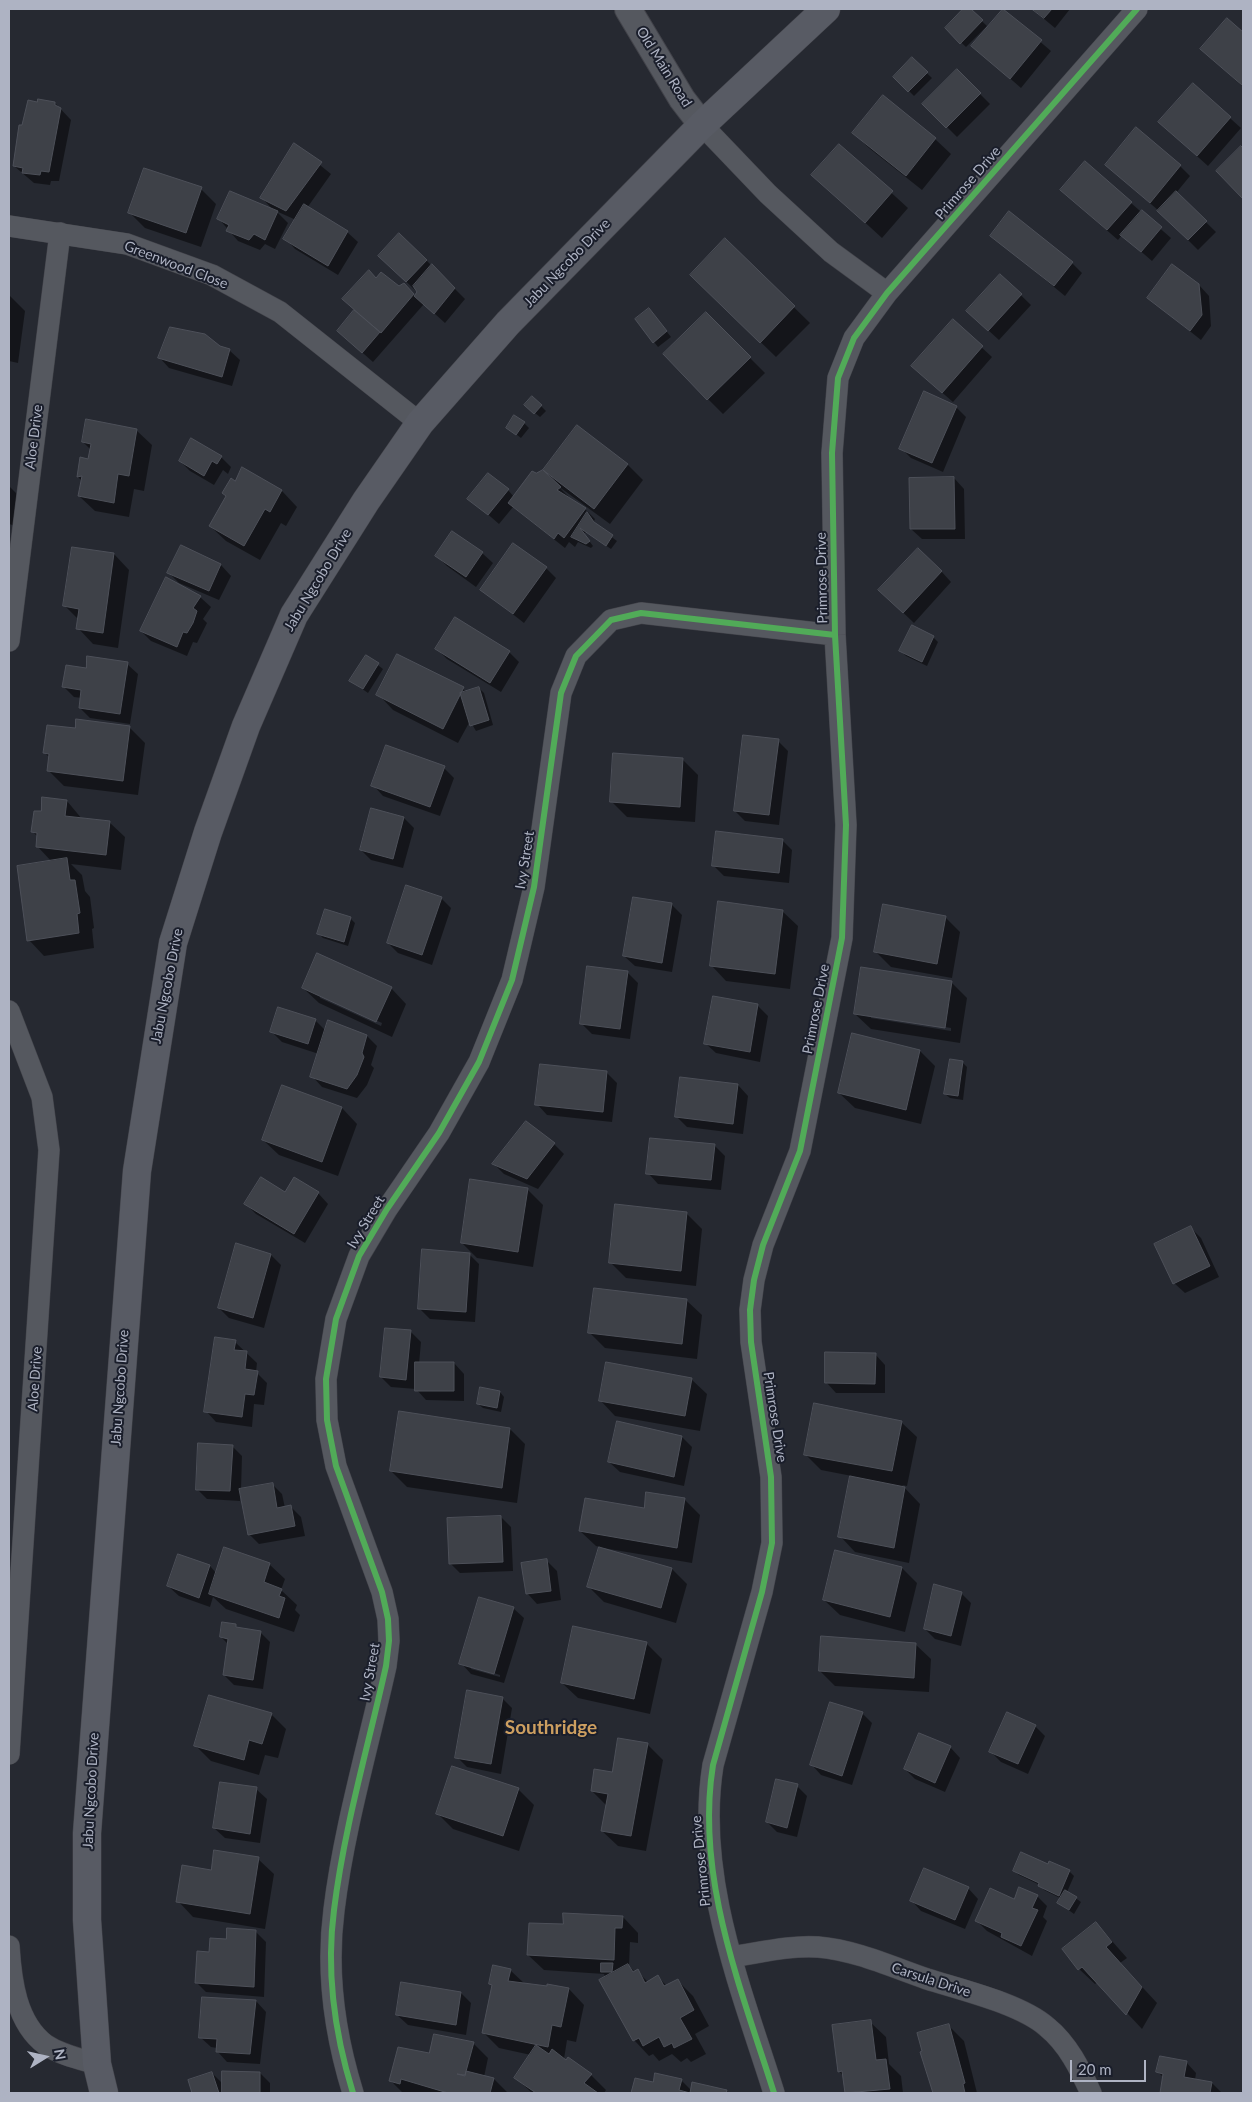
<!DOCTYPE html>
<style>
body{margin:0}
#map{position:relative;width:1252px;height:2102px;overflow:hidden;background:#262931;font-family:Lato,sans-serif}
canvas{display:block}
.frame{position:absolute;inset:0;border:10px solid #aeb3c3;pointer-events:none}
.north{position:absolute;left:20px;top:2032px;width:50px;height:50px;-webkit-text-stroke:4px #1a1e2b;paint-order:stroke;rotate:80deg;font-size:14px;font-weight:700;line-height:20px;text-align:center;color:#aeb3c3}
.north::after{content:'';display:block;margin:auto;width:18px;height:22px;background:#aeb3c3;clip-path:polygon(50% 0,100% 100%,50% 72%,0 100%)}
.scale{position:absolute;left:1070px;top:2060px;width:76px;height:22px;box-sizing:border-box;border:2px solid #aeb3c3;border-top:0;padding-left:6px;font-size:15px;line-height:18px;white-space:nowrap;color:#aeb3c3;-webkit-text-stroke:4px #1a1e2b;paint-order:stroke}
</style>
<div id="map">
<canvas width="1252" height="2102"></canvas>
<div class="frame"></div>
<div class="north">N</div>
<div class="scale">20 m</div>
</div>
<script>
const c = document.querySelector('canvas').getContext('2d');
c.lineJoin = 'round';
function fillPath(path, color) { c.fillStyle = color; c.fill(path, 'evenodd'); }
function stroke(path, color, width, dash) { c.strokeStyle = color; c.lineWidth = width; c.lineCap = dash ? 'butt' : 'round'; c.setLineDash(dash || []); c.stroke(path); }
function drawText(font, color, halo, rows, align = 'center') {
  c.font = font + ' Lato,sans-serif'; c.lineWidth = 4; c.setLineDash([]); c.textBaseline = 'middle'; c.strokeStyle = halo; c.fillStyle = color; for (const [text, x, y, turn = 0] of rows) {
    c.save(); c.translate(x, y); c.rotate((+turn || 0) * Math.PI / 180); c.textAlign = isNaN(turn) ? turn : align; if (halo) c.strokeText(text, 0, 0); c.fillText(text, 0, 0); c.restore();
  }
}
fillPath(new Path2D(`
 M965 9H969L987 26 966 47 946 28Z
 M1032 9H1070L1055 28Z
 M1003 10 1051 51 1021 88 973 46Z
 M1227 20 1243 34V87L1202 49Z
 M912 59 932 78 914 96 895 77Z
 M957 71 990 104 957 137 924 104Z
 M1193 85 1241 128 1208 166 1170 132Z
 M55 103 71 120 59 181H51L50 185 34 183 14 166Z
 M854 133 935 139 951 154 922 190 869 148Z
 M294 144 331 174 307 208 347 232 358 242 338 275 295 249 285 238 296 220 276 211 288 223 275 249 265 244 260 250 238 241 219 219 274 211 262 198Z
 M839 145 908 208 882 238 813 175Z
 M1106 165 1180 166 1190 176 1176 193 1216 232 1198 250 1159 211Z
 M201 189 216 204 201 247 145 228 130 213Z
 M1072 200 1131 203 1171 238 1152 261 1122 235 1118 240Z
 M992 236 1072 263 1082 273 1065 296Z
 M725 240 810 323 776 357 707 290Z
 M426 260 465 299 445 323 424 304 373 362 338 331 355 311 377 279 399 287 403 284 416 297 418 293 390 266Z
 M1000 275 1031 305 999 340 978 321Z
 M1199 285 1209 296 1211 326 1201 340 1148 298Z
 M9 295 25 311 18 363 9 361Z
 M649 309 671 337 658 347 654 342Z
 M706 314 765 373 723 414 708 399Z
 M953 321 992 357 953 402 923 376Z
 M220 347 229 350 240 360 232 386 169 368 159 357Z
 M541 406 546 411 540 417 530 409Z
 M956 407 966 417 943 472 911 458 901 448Z
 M524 423 529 428 521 438 508 428Z
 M577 426 628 465 643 480 610 524 558 486 570 498 568 499 585 509 595 519 594 521 597 526 617 541 611 549 586 532 584 534 593 546 591 548 578 542 575 547 569 542 565 548 513 507 499 524 469 498 508 490 514 497 547 475Z
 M136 430 152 445 144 491 134 489 129 517 95 511 79 496 82 481 78 477 89 460 91 450 83 442Z
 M221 457 231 467 228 474 223 470 214 485 190 471 180 461Z
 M243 469 282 491 297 507 286 526 281 523 260 560 226 541 210 526Z
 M954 478 964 489 965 539H922L911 529Z
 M9 486 21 498 16 526 9 524Z
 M181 547 221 565 231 576 219 600 179 583 169 573Z
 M482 553 493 563 476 587 447 566 437 556Z
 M114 554 129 570 118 648 93 644 78 628 79 620 65 606Z
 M546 568 556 578 524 623 482 590Z
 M941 571 951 582 914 623 890 600Z
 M166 579 200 597 211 607 203 619 207 623 197 643 193 642 187 656 151 641 141 631Z
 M933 637 938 642 927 666 906 656 901 651Z
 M437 649 509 652 519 662 501 692 447 659Z
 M366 656 383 669 368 693 351 681Z
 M127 664 138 674 130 724 90 718 80 708 82 698 74 697 64 687 87 669Z
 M479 688 484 693 493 725 476 731 470 721 458 743 393 710 378 694 463 689 467 692Z
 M129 727 145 743 138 795 64 786 49 771 50 758 45 753Z
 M778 741 788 751 779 825 745 821 735 811Z
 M682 759 698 775 695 822 627 817 611 801Z
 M444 768 454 778 440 816 383 796 373 785Z
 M67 801 82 819 109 822 125 837 121 870 71 864 82 875 85 891 90 897 94 928 92 929 94 948 44 956 29 940 52 862 37 846 38 837 33 832 42 812Z
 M404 818 414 828 403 868 371 860 361 850Z
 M782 840 792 850 789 883 724 876 714 866Z
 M441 898 451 908 432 965 398 953 388 943Z
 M671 904 682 915 672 972 635 966 624 956Z
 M782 911 798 926 790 989 726 981 711 965Z
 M945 917 960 932 952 978 891 967 875 951Z
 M350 918 355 923 348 946 323 938 318 933Z
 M627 972 638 983 630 1039 592 1034 581 1023Z
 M951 982 967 998 960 1043 871 1029 855 1014ZM871 1015 951 1028V1031L871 1018Z
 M303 988H391L406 1004 392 1037 319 1003ZM320 995 382 1023 381 1026 320 998Z
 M714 997 758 1006 768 1016 760 1062 716 1053 705 1043Z
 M315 1020 326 1031 367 1036 377 1046 371 1065 374 1068 367 1085 357 1098 322 1087 312 1076 319 1054 282 1042 272 1032Z
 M920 1051 935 1066 921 1124 855 1108 839 1093Z
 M963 1063 967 1067 963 1100 950 1098 945 1094Z
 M607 1073 617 1083 612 1122 547 1115 537 1104Z
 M738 1085 748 1096 743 1134 687 1127 677 1117Z
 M342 1108 357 1124 338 1176 279 1155 263 1140Z
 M554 1144 564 1154 538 1189 504 1174 494 1164Z
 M714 1145 725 1156 721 1190 658 1184 648 1173Z
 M527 1189 543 1205 533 1267 477 1258 462 1243Z
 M318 1193 328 1204 305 1243 256 1214 246 1204 286 1194Z
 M686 1213 702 1229 696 1286 626 1278 610 1262Z
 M1190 1227 1201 1238 1219 1277 1185 1293 1174 1283Z
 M469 1254 479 1264 475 1322 430 1319 420 1309Z
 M271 1255 281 1265 264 1328 229 1318 219 1308Z
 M686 1300 702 1315 697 1359 605 1348 590 1333Z
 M411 1332 421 1342 419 1364 454 1363 464 1374V1401L426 1400 416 1389 391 1387 381 1377Z
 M235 1342 257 1363 256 1372 267 1383 264 1405 254 1404 252 1427 216 1422 206 1411Z
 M875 1354 885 1365V1393H836L826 1382Z
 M691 1379 707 1394 700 1431 615 1416 600 1400Z
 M500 1392 504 1397 501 1412 483 1408 478 1404Z
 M901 1422 917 1437 907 1486 902 1485 920 1504 909 1563 855 1552 840 1536 852 1476 821 1470 805 1454Z
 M510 1429 525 1444 517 1503 407 1487 391 1471Z
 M682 1437 692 1447 684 1486 620 1472 609 1462Z
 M232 1446 242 1456 241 1490 272 1484 282 1494 285 1508 291 1507 301 1517 305 1536 259 1544 249 1534 240 1496V1501L207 1499 197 1489Z
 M685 1500 700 1515 692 1563 603 1548V1549L672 1569 687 1584 676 1623 604 1602 589 1587 600 1547 596 1546 580 1531 645 1509Z
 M501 1517 511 1527 513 1571 460 1573 450 1563Z
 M179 1556 210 1566 217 1574 269 1564 285 1579 281 1590 297 1605 295 1610 300 1615 294 1632 226 1609 213 1597 210 1607 179 1596 168 1586Z
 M546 1560 557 1571 561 1600 537 1604 527 1593Z
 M902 1568 917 1583 905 1632 840 1615 824 1600Z
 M961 1593 971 1603 961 1646 935 1639 925 1629Z
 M513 1608 524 1618 504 1683 471 1674 461 1663ZM471 1666 500 1675V1677L471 1669Z
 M235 1625 239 1629 260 1632 270 1642 263 1689 234 1685 224 1675 228 1644 221 1637Z
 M646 1643 662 1659 650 1714 578 1698 562 1683Z
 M915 1644 931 1659 929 1692 835 1686 820 1671Z
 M502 1698 512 1708 501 1774 467 1767 457 1757Z
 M862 1713 872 1723 852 1785 821 1775 811 1764Z
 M271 1714 286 1729 278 1758 265 1755 259 1775 211 1761 196 1746Z
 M1035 1726 1045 1736 1028 1774 1001 1762 991 1752Z
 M648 1745 663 1760 646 1851 618 1846 602 1831 607 1806 592 1791Z
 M950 1747 960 1758 945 1792 915 1779 905 1769Z
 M797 1786 807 1796 797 1837 777 1832 767 1822Z
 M256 1789 267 1799 260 1843 225 1838 214 1828Z
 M518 1789 534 1805 519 1851 453 1829 437 1813Z
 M258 1859 274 1874 265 1929 193 1917 178 1901 212 1871Z
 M1050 1863 1070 1872 1074 1876 1067 1892 1081 1902 1074 1914 1059 1903 1062 1899 1044 1890 1040 1885 1019 1875 1014 1871 1049 1866Z
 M968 1888 978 1899 965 1929 921 1911 911 1900Z
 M1037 1896 1047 1906 1043 1917 1047 1921 1032 1956 987 1931 976 1920 1014 1901Z
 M623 1917 638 1933V1943L630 1942 629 1966 635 1972 637 1971 648 1982 658 1977 667 1986 678 1981 693 1996 709 2026 695 2034 706 2054 691 2062 687 2058 681 2062 672 2054 659 2061 653 2054 649 2056 634 2040 604 1974 544 1970 528 1955 564 1925Z
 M1096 1923 1127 1958 1120 1963 1157 2003 1142 2029 1098 1982 1095 1984 1079 1969Z
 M256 1932 266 1942 264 1997 206 1992 196 1982 227 1941Z
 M510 1970 525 1984 569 1989 584 2005 576 2042 567 2040 564 2059 591 2075 606 2090 604 2093H532L515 2077 531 2055 499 2048 484 2033 493 1986 491 1984Z
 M402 1983 461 1993 471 2003 466 2035 408 2025 397 2015Z
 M256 2001 266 2012 260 2064 227 2062 217 2051V2048L211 2047 200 2037Z
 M870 2022 886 2037 889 2064 901 2076 903 2093H846L843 2076 839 2071Z
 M949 2026 964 2041 977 2093H933L918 2034Z
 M473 2043 488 2058 484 2077 494 2079 508 2093H403L390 2080 429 2055ZM456 2072 472 2076 471 2077 456 2076Z
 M1186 2062 1196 2073 1195 2080 1212 2083 1222 2093H1161L1164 2078 1158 2072Z
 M212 2073 223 2084 260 2073 270 2083V2093H194L190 2081Z
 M636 2079 654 2084 681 2080 692 2091 728 2093H633Z`), '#0007');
const building = new Path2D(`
 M963 9H971L983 20 960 44 945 28Z
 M1003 9 1042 40 1010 79 971 46Z
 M1032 9H1052L1044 18Z
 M1227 18 1243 32V86L1200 49Z
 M912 57 928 72 908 92 893 77Z
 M957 69 981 93 946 128 922 104Z
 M1193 83 1231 117 1197 156 1158 122Z
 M883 95 936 138 906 176 852 133Z
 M38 99 55 102V105L61 108 49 172 41 171 40 175 22 173 23 168 13 166 19 125H22L28 100 37 102Z
 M1136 127 1181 165 1150 203 1105 165Z
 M294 143 322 162 286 211 260 198Z
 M839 144 893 191 865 223 811 175Z
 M1241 146 1243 148V199L1216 171Z
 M1085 161 1132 202 1107 230 1060 190Z
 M144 168 202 187 186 233 128 213Z
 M230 191 278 211 265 240 254 234 249 240 226 231 229 225 217 219Z
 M1176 191 1207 221 1188 240 1157 211Z
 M304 204 348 231 328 266 283 239Z
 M1142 210 1162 227 1141 252 1120 235Z
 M1009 211 1073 262 1054 286 990 236Z
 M399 233 427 260 406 282 378 256Z
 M725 238 795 306 760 343 690 275Z
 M432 264 455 288 434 314 414 296 417 292 413 286Z
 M1172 264 1199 284 1202 315 1190 331 1147 298Z
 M369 270 376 278 381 272 399 286 404 283 414 294 381 333 342 299Z
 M1000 274 1022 294 988 331 966 311Z
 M649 308 667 331 653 343 635 319Z
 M354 310 380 332 362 353 337 331Z
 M706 312 751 357 707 400 663 354Z
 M953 319 983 346 942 393 911 366Z
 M170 327 205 334 220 346 230 349 222 377 158 358Z
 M924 391 957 406 932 463 899 449Z
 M532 396 542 405 534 414 524 405Z
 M514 415 525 422 516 435 506 428Z
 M86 419 137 429 129 476 118 474 114 503 78 496 82 476 77 477 80 457 88 459 91 444 82 442Z
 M577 425 628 464 594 509 543 470Z
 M191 438 222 456 217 464 212 461 204 476 179 461Z
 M242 467 282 490 270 512 265 509 244 546 209 526 226 496 222 493 231 478 235 481Z
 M543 470 561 487 557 490 586 508 564 538 558 533 554 539 508 503 532 471 536 473Z
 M488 473 509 489 488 515 467 499Z
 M954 477 955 529H910L909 478Z
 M587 512 594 522 613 535 606 546 580 528 590 541 586 544 571 537Z
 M452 531 483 552 466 577 435 556Z
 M513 543 547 567 513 614 480 590Z
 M181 545 221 564 209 591 167 573Z
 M72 547 114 553 103 633 76 629 79 609 63 606Z
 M918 548 942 571 903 613 878 590Z
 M166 577 201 596 193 608 197 611 193 623 187 633 183 632 177 647 140 631Z
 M455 617 510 651 490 683 435 649Z
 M912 625 934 636 922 662 899 651Z
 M397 654 464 687 443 729 376 695Z
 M366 655 379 663 363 689 349 681Z
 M87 656 128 662 120 714 79 708 81 690 62 687 66 665 86 668Z
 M479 687 489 720 470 726 460 693Z
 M76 719 130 726 123 781 47 771 49 754 43 753 47 725 75 728Z
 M743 735 779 739 769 815 734 811Z
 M386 745 445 766 430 807 371 786Z
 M613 753 683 758 680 807 610 802Z
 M42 797 67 800 65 816 110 821 106 855 36 847 37 833 31 832 34 811H41Z
 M371 808 404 817 393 859 360 850Z
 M716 831 783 839 779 873 712 866Z
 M67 858 70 880H75L80 913 77 914 79 933 27 941 17 866Z
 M406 885 442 897 422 955 387 943Z
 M633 897 672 903 662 963 623 956Z
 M718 901 783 910 775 974 710 966Z
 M883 904 946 916 937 964 874 952Z
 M325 909 351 917 344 942 317 934Z
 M317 953 392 987 376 1022 302 988Z
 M587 966 628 971 620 1029 580 1024Z
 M861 967 952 981 945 1028 854 1014Z
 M713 996 758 1004 750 1052 704 1044Z
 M278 1007 316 1019 308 1044 270 1032Z
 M328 1020 367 1035 362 1053 364 1057 357 1075 347 1089 310 1077Z
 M852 1033 920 1050 906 1110 838 1093Z
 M950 1059 963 1061 958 1096 944 1094Z
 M540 1064 607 1071 603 1112 535 1105Z
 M680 1077 738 1084 733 1124 675 1117Z
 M282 1085 342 1107 322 1162 262 1140Z
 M526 1121 555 1143 527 1179 492 1164Z
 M650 1138 715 1144 711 1180 646 1174Z
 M261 1177 285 1192 294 1177 319 1192 294 1234 244 1204Z
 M470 1179 528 1188 518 1252 461 1243Z
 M615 1204 687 1212 681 1271 609 1263Z
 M1191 1226 1210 1266 1173 1284 1154 1244Z
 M236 1243 271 1254 253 1318 218 1308Z
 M422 1249 470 1253 466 1312 418 1309Z
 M594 1288 687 1299 682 1344 588 1333Z
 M385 1328 411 1330 406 1380 380 1377Z
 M215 1337 236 1340 234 1350 247 1351 245 1369 258 1371 254 1395 245 1394 242 1417 204 1412Z
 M825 1352 876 1353 875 1384 825 1383Z
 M415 1362H454V1391H415Z
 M606 1362 692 1378 685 1416 599 1401Z
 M480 1387 500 1391 497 1408 477 1404Z
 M814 1403 902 1421 892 1471 804 1455Z
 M399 1411 510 1428 502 1488 390 1471Z
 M617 1421 682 1436 674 1477 608 1462Z
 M198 1443 233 1445 230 1491 196 1490Z
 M850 1476 905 1487 894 1548 838 1537Z
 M273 1483 277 1508 291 1505 295 1526 248 1535 239 1489Z
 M646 1492 685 1498 677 1548 579 1531 585 1498 644 1508Z
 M501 1516 503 1562 449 1564 447 1518Z
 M224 1547 270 1563 264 1582 282 1589 279 1596 285 1598 279 1618 209 1594Z
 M599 1547 672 1568 661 1608 587 1587Z
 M835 1550 902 1567 890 1617 823 1600Z
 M178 1554 210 1565 199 1598 167 1586Z
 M547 1559 551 1591 526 1594 521 1563Z
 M934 1584 962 1592 951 1636 924 1629Z
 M479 1597 514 1607 494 1674 459 1664Z
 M222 1622 236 1624V1627L261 1631 253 1680 223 1675 228 1639 220 1637Z
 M573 1626 647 1642 634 1699 561 1683Z
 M821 1636 916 1643 914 1678 819 1671Z
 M467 1690 503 1697 491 1764 455 1758Z
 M209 1695 272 1713 262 1744 249 1740 244 1760 194 1746Z
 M830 1702 863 1712 842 1776 810 1765Z
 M1007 1712 1036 1725 1018 1764 989 1752Z
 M919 1733 951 1746 935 1783 904 1769Z
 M618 1738 648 1743 631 1836 601 1831 608 1794 591 1791 594 1769 612 1772Z
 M452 1766 519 1788 503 1836 436 1814Z
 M776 1779 798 1784 787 1828 766 1822Z
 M220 1782 257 1787 250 1834 213 1828Z
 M214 1850 259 1857 250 1914 176 1902 182 1865 211 1870Z
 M1021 1852 1048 1864 1049 1861 1070 1870 1059 1896 1038 1886 1039 1883 1013 1871Z
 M924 1868 969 1887 955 1920 910 1901Z
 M1019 1887 1038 1895 1032 1908 1038 1910 1021 1946 1001 1937 1002 1933 975 1921 990 1888 1014 1899Z
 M1065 1890 1077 1897 1069 1910 1057 1903Z
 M563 1913 623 1916 622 1928H615L614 1960 527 1955 529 1923 563 1924Z
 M1096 1922 1112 1942 1106 1947 1142 1987 1126 2015 1082 1967 1078 1970 1062 1949Z
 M227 1928 256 1930 254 1987 195 1983 197 1951 209 1952 210 1938 226 1939Z
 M601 1963H613L612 1972H601Z
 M628 1964 633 1972 638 1969 645 1983 658 1975 664 1986 678 1979 694 2010 680 2018 692 2039 674 2048 672 2043 664 2047 659 2037 643 2046 639 2038 633 2041 599 1980Z
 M493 1965 511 1969 508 1981 547 1986V1984L569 1988 561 2027 552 2025 548 2047 482 2033 492 1985 489 1984Z
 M401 1982 461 1992 456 2025 396 2015Z
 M202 1997 256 2000 250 2054 216 2052 217 2039 199 2038Z
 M871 2020 876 2060 886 2059 890 2089 845 2093 842 2071 838 2072 832 2025Z
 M949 2024 965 2083 963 2084 965 2093H933L920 2052 922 2051 917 2033Z
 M434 2034 474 2042 465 2075 457 2074 465 2076 466 2071 494 2078 490 2093H448L401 2079 400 2084 389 2081 398 2047 429 2053Z
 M536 2045 549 2054 552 2049 566 2060 568 2057 592 2074 584 2083 598 2093H536L514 2078Z
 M1160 2056 1187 2061 1184 2077 1212 2082 1210 2093H1160L1163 2074 1156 2072Z
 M222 2071 260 2072V2093H222Z
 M212 2072 219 2093H192L188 2080Z
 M655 2073 682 2079 679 2090 690 2093 692 2082 727 2090 726 2093H631L635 2078 653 2082Z`);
fillPath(building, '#3e4148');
stroke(building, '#4d5059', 1);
const minor = new Path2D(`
 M702 125 768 194 831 252 887 293
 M9 226 127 244 212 275 280 312 420 423
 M9 641 60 233
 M9 1011 42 1097 49 1150 9 1754
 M9 1946C11 1980 16 2023 46 2045 61 2055 80 2059 97 2064
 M731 1957C759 1953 789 1945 818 1947 855 1950 892 1967 927 1979 962 1990 1021 2004 1047 2027 1068 2044 1080 2069 1091 2093
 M353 2093C335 2035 326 1971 334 1910 344 1828 368 1747 386 1666L389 1641 388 1619 382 1592 336 1466 327 1420 326 1379 336 1319 359 1256 387 1209 439 1133 479 1062 512 980 534 887 561 693 576 656 611 620 641 613 835 635
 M774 2093C741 1988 695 1877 713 1765L762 1592 772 1543 771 1477 751 1342 750 1310 754 1280 763 1245 800 1151 842 938 846 825 835 635 832 453 838 378 854 338 887 293 1137 9`);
const tertiary = new Path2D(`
 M628 9 682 99 702 125`);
const secondary = new Path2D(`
 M104 2093 97 2064 87 1920V1833L137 1171 173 943 208 832 246 726 294 615 366 501 420 423 508 323 702 125 826 9`);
stroke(minor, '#42434a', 22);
stroke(tertiary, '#42434a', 28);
stroke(secondary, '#42434a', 29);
stroke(minor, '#55585f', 21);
stroke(tertiary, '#55585f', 26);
stroke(secondary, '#585b64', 28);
stroke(new Path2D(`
 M353 2093C335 2035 326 1971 334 1910 344 1828 368 1747 386 1666L389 1641 388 1619 382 1592 336 1466 327 1420 326 1379 336 1319 359 1256 387 1209 439 1133 479 1062 512 980 534 887 561 693 576 656 611 620 641 613 835 635
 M774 2093C741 1988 695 1877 713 1765L762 1592 772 1543 771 1477 751 1342 750 1310 754 1280 763 1245 800 1151 842 938 846 825 835 635 832 453 838 378 854 338 887 293 1137 9`), '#51ab58', 6);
drawText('14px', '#aeb3c3', '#1a1e2b', [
 ["Old Main Road",664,67,58],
 ["Primrose Drive",968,183,-49],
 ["Jabu Ngcobo Drive",567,263,-46],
 ["Greenwood Close",176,265,21],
 ["Aloe Drive",34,437,-83],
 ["Primrose Drive",822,578,-91],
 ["Jabu Ngcobo Drive",318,580,-59],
 ["Ivy Street",525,860,-81],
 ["Jabu Ngcobo Drive",167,986,-79],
 ["Primrose Drive",816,1009,-79],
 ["Ivy Street",366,1222,-59],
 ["Aloe Drive",35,1379,-86],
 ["Jabu Ngcobo Drive",120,1388,-86],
 ["Primrose Drive",775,1417,81],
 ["Ivy Street",370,1672,-80],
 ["Jabu Ngcobo Drive",91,1791,-87],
 ["Primrose Drive",701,1861,-96],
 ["Carsula Drive",931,1980,18]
]);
drawText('bold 19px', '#cd9f60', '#1a1e2b', [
 ["Southridge",551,1728]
]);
</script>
